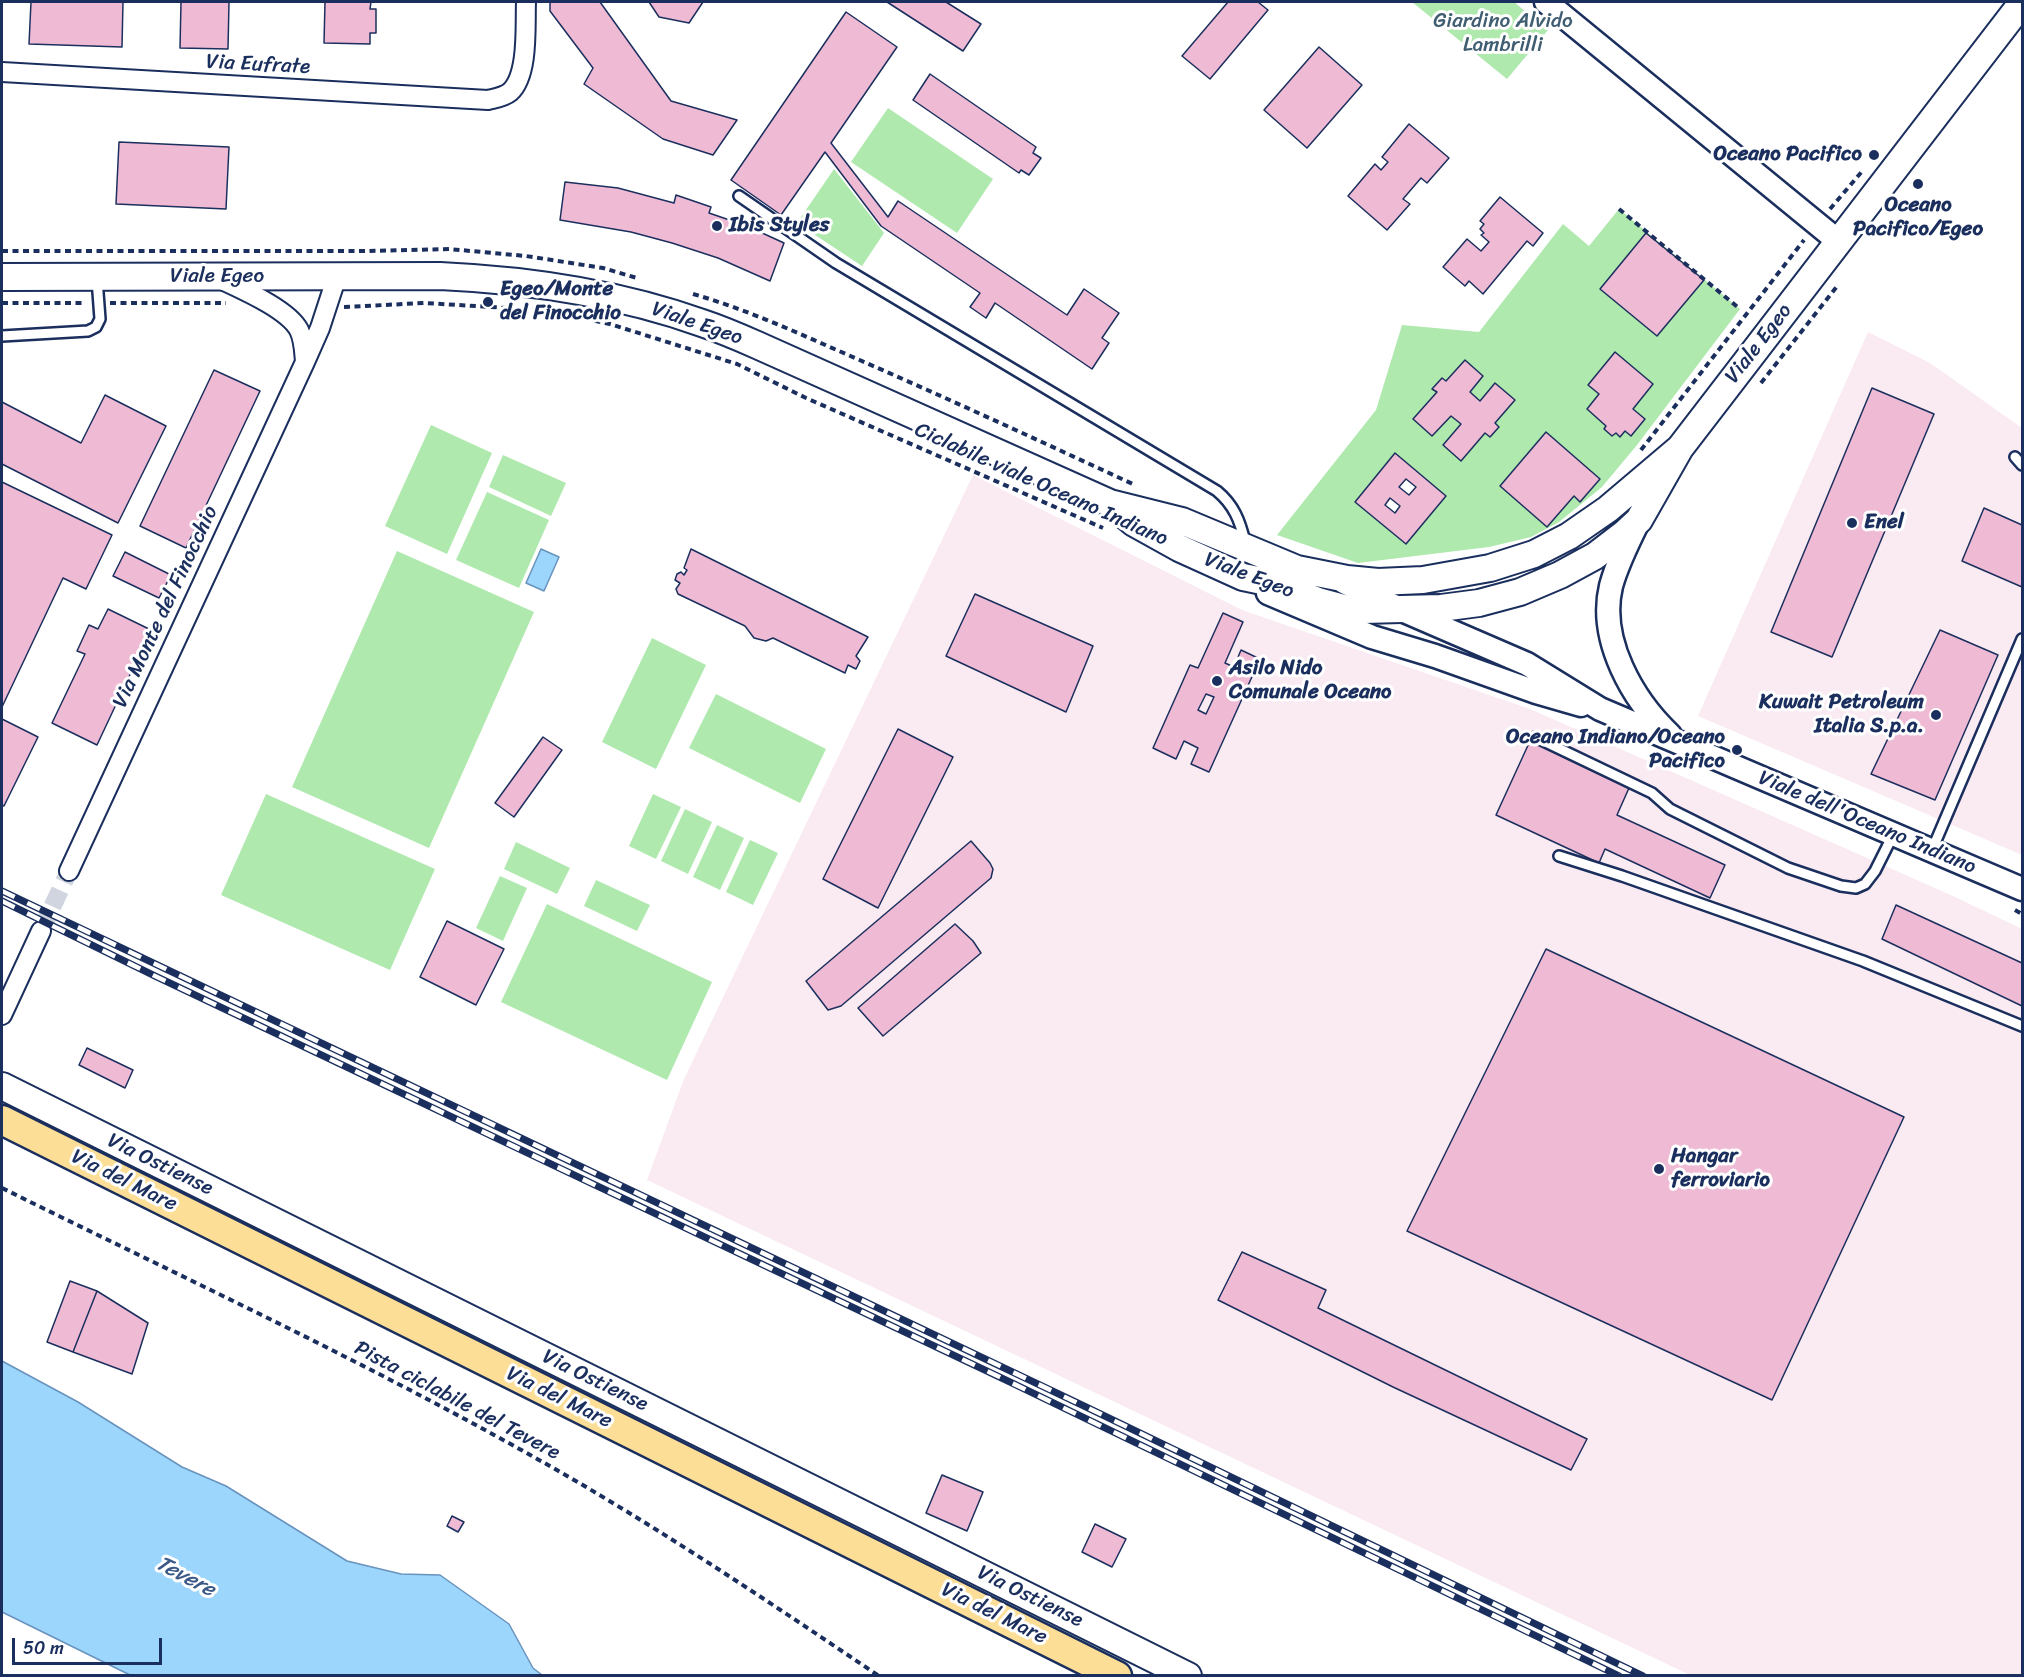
<!DOCTYPE html>
<style>
body{margin:0}
#map{position:relative;width:2024px;height:1677px;overflow:hidden;background:#fff;font-family:Sriracha,sans-serif}
canvas{display:block}
.frame{position:absolute;inset:0;border:3px solid #1b2f5e;pointer-events:none}
.scale{position:absolute;left:12px;top:1638px;width:150px;height:27px;box-sizing:border-box;border:3px solid #1b2f5e;border-top:0;padding-left:8px;font-size:18px;line-height:21px;white-space:nowrap;color:#1b2f5e;-webkit-text-stroke:4px #fff;paint-order:stroke}
</style>
<div id="map">
<canvas width="2024" height="1677"></canvas>
<div class="frame"></div>
<div class="scale">50 m</div>
</div>
<script>
const c = document.querySelector('canvas').getContext('2d');
c.lineJoin = 'round';
function fillPath(path, color) { c.fillStyle = color; c.fill(path, 'evenodd'); }
function stroke(path, color, width, dash) { c.strokeStyle = color; c.lineWidth = width; c.lineCap = dash ? 'butt' : 'round'; c.setLineDash(dash || []); c.stroke(path); }
function drawText(font, color, halo, rows, align = 'center') {
  c.font = font + ' Sriracha,sans-serif'; c.lineWidth = 6; c.setLineDash([]); c.textBaseline = 'middle'; c.strokeStyle = halo; c.fillStyle = color; for (const [text, x, y, turn = 0] of rows) {
    c.save(); c.translate(x, y); c.rotate((+turn || 0) * Math.PI / 180); c.textAlign = isNaN(turn) ? turn : align; if (halo) c.strokeText(text, 0, 0); c.fillText(text, 0, 0); c.restore();
  }
}
fillPath(new Path2D(`
 M1868 332 1930 363 2022 428V855L1698 716Z
 M973 475 1242 610 1530 709 1953 896 2022 929V1675H1690L647 1180 684 1079Z`), '#faeaf2');
fillPath(new Path2D(`
 M1412 2H1514L1548 30 1507 79Z
 M888 108 993 179 957 233 851 162Z
 M834 169 884 233 862 266 797 223Z
 M1619 209 1740 309 1637 445 1602 487 1559 522 1531 537 1489 547 1358 563 1277 535 1376 410 1402 325 1479 332 1563 224 1589 246ZM1395 454 1446 496 1406 544 1355 502Z
 M431 425 492 453 447 554 385 526Z
 M503 455 566 483 551 516 489 487Z
 M487 492 549 520 519 588 456 560Z
 M397 551 534 612 429 848 292 787Z
 M652 638 706 665 656 769 602 742Z
 M716 694 826 749 800 803 689 748Z
 M266 794 435 869 390 970 221 895Z
 M653 794 681 807 656 859 629 846Z
 M685 809 712 822 688 874 661 861Z
 M717 825 744 838 720 890 693 877Z
 M750 840 778 853 753 905 726 892Z
 M516 842 570 868 557 894 504 869Z
 M500 876 527 888 503 941 476 928Z
 M596 880 650 905 637 931 584 906Z
 M547 904 712 982 667 1080 501 1002Z`), '#afe9ae');
const water = new Path2D(`
 M541 549 559 557 544 591 526 583Z
 M2 1361 78 1402 182 1467 226 1486 347 1561 401 1574 440 1575 509 1624 533 1668 542 1675H130L2 1612Z`);
fillPath(water, '#9cd6fc');
stroke(water, '#6893bd', 1.5);
const building = new Path2D(`
 M31 2H123L122 47 29 44Z
 M181 2H229L228 49 180 48Z
 M325 2H371L370 9H376V33H370V44L324 43Z
 M550 2H600L671 101 737 120 713 155 663 139 584 84 593 68 550 11Z
 M649 2H703L689 23 659 17Z
 M887 2H946L981 24 963 51Z
 M1228 2H1258L1268 10 1210 79 1182 56Z
 M846 12 897 47 831 143 888 217 898 201 1067 315 1084 289 1119 313 1102 338 1109 343 1092 369 995 303 986 318 970 307 980 293 881 226 825 152 781 215 731 180Z
 M1319 47 1362 85 1307 148 1264 110Z
 M930 74 1036 147 1033 153 1041 158 1029 175 1021 170 1019 173 913 100Z
 M1409 124 1449 158 1427 183 1421 178 1403 199 1410 204 1387 230 1348 196 1375 164 1381 170 1388 162 1382 157Z
 M119 142 229 147 226 209 116 204Z
 M565 182 618 188 674 203 676 195 711 207 709 213 747 226 784 243 770 281 718 258 672 243 631 232 560 220Z
 M1500 197 1543 233 1533 246 1527 241 1483 294 1469 281 1465 286 1443 267 1467 239 1481 251 1489 242 1481 235 1484 233 1480 229 1484 224 1480 221Z
 M1646 233 1704 280 1657 336 1600 289Z
 M1615 352 1653 384 1633 409 1645 419 1631 436 1625 431 1620 437 1616 433 1612 436 1604 429 1606 426 1587 409 1599 394 1588 385Z
 M1465 360 1483 376 1470 392 1480 401 1495 383 1515 400 1495 423 1499 427 1490 437 1485 433 1461 461 1443 445 1461 424 1451 416 1432 436 1413 419 1437 392 1432 389 1442 378 1446 381Z
 M214 370 260 391 186 548 140 526Z
 M1872 388 1934 414 1832 657 1771 632Z
 M105 395 166 426 118 523 2 464V402L81 443Z
 M1546 432 1600 479 1580 502 1574 496 1547 527 1500 486Z
 M1395 453 1446 496 1406 544 1355 502ZM1406 479 1416 487 1409 495 1399 487ZM1390 498 1400 506 1395 513 1385 505Z
 M2 482 112 535 86 589 63 578 2 707Z
 M1984 508 2022 525V587L1962 561Z
 M691 549 868 637 856 656 860 661 856 669 848 665 845 673 773 638 766 641 754 638 745 626 678 594 676 589 680 583 675 580 677 574 681 572 684 575 687 570 684 568Z
 M125 552 171 575 159 598 113 576Z
 M975 594 1093 646 1066 712 946 656Z
 M108 609 151 630 97 745 52 723 85 654 77 651 89 625 98 629Z
 M1223 613 1243 622 1225 663 1234 667 1241 650 1260 659 1209 772 1191 764 1198 748 1184 741 1176 759 1153 748 1190 665 1198 668ZM1206 694 1214 697 1206 714 1198 710Z
 M1940 630 1998 655 1935 800 1871 774Z
 M2 719 38 737 4 806 2 805Z
 M898 729 953 757 878 908 823 879Z
 M543 737 562 750 514 817 495 803Z
 M1530 741 1629 788 1617 815 1725 865 1710 898 1605 849 1599 863 1496 815Z
 M971 841 990 863 993 869 991 878 841 1006 828 1010 806 981Z
 M1896 905 2022 963V1006L1882 939Z
 M447 921 504 949 476 1005 420 977Z
 M955 924 973 941 981 953 883 1036 858 1008Z
 M1546 949 1904 1117 1772 1400 1407 1231Z
 M87 1048 133 1070 125 1088 79 1065Z
 M1242 1252 1326 1290 1318 1308 1587 1439 1571 1470 1393 1387 1218 1300Z
 M70 1281 97 1291 73 1352 47 1342Z
 M97 1291 148 1323 132 1374 73 1352Z
 M942 1475 983 1492 967 1531 926 1513Z
 M452 1516 464 1522 458 1532 447 1526Z
 M1095 1524 1126 1539 1112 1567 1082 1552Z`);
fillPath(building, '#efbad4');
stroke(building, '#1b2f5e', 1.5);
stroke(new Path2D(`
 M41 931 69 871`), '#d1d5df', 18, [18, 9]);
const service = new Path2D(`
 M739 196 836 263 1217 491C1234 505 1240 521 1245 542
 M2 336 88 331 96 327 100 319 97 279
 M2015 457 2022 465
 M1535 737 1652 793 1670 809 1788 868 1841 886 1856 888 1865 884 1875 871 1893 835
 M1932 850 2022 639
 M1559 856 1622 876 1863 961 2022 1026`);
const minor = new Path2D(`
 M2 72 488 100C496 98 504 97 510 92 529 75 525 25 526 2
 M220 279C241 289 288 309 299 330 304 340 304 351 305 362
 M69 871 305 362 320 328 337 276
 M2 1015 41 931`);
const tertiary = new Path2D(`
 M1546 2 1838 241
 M1638 522C1628 542 1617 564 1611 586 1598 640 1633 700 1670 735
 M1344 582 1402 610 1527 664 1600 709 2022 889
 M1268 593 1372 637 1435 656 1536 692 1581 705`);
const secondary = new Path2D(`
 M2 277 440 276C528 280 618 293 702 323 720 329 739 337 757 345L1110 503 1182 521 1297 569 1347 579 1378 582 1423 580 1490 568 1534 554 1569 536 1608 509 1680 448
 M1117 509 1134 523 1179 548 1243 577 1267 582 1318 601 1344 608 1363 610 1441 608 1479 603 1520 592 1560 575 1595 556 1625 533 1639 520 1680 448 2022 3
 M2 1086 1188 1676`);
const primary = new Path2D(`
 M2 1120 1117 1676`);
stroke(service, '#1b2f5e', 14);
stroke(minor, '#1b2f5e', 22);
stroke(tertiary, '#1b2f5e', 27);
stroke(secondary, '#1b2f5e', 30);
stroke(primary, '#1b2f5e', 33);
stroke(new Path2D(`
 M1619 209 1740 309
 M1830 209 1864 169
 M2 251H369L449 249 526 256 603 268 637 278
 M693 294C749 310 802 335 855 358 949 399 1042 442 1135 485
 M2 303H85
 M110 303H226
 M344 307 424 303 541 310 610 324 737 364 806 398 1103 528
 M1761 383 1838 285
 M1641 450 1804 240
 M2015 910 2022 914
 M2 1188C196 1284 394 1375 581 1484 683 1544 781 1610 879 1676`), '#1b2f5e', 4, [6, 4.5]);
stroke(service, '#fff', 9);
stroke(minor, '#fff', 18);
stroke(tertiary, '#fff', 22);
stroke(secondary, '#fff', 26);
stroke(primary, '#fdde96', 28);
const rail = new Path2D(`
 M2 891 1084 1406 1643 1676
 M2 901 155 976 1010 1382 1619 1676`);
stroke(rail, '#1b2f5e', 7);
stroke(rail, '#fff', 4.5, [14]);
for (const [x, y, r, color] of [
 [1874,155,6,"#1b2f5e"],
 [1918,184,6,"#1b2f5e"],
 [717,226,6,"#1b2f5e"],
 [488,302,6,"#1b2f5e"],
 [1852,523,6,"#1b2f5e"],
 [1217,681,6,"#1b2f5e"],
 [1936,715,6,"#1b2f5e"],
 [1737,750,6,"#1b2f5e"],
 [1659,1169,6,"#1b2f5e"]
]) { const dot = new Path2D(); dot.arc(x, y, r, 0, 2 * Math.PI); c.fillStyle = color; c.fill(dot); stroke(dot, '#fff', 2); }
drawText('21px', '#405e72', '#fff', [
 ["Giardino Alvido",1503,22],
 ["Lambrilli",1503,46]
]);
drawText('21px', '#1b2f5e', '#fff', [
 ["Via Eufrate",258,65,3],
 ["Viale Egeo",217,277],
 ["Viale Egeo",697,324,19],
 ["Viale Egeo",1759,344,-52],
 ["Ciclabile viale Oceano Indiano",1041,485,24],
 ["Viale Egeo",1249,576,21],
 ["Via Monte del Finocchio",166,607,-65],
 ["Viale dell'Oceano Indiano",1867,823,23],
 ["Via Ostiense",160,1165,26],
 ["Via del Mare",124,1181,26],
 ["Via Ostiense",595,1381,26],
 ["Via del Mare",559,1398,26],
 ["Pista ciclabile del Tevere",457,1401,28],
 ["Via Ostiense",1030,1597,26],
 ["Via del Mare",994,1614,26]
]);
drawText('bold 21px', '#1b2f5e', '#fff', [
 ["Oceano Pacifico",1862,155,"right"],
 ["Oceano",1918,206,"center"],
 ["Pacifico/Egeo",1918,230,"center"],
 ["Ibis Styles",729,226],
 ["Egeo/Monte",500,290],
 ["del Finocchio",500,314],
 ["Enel",1864,523],
 ["Asilo Nido",1229,669],
 ["Comunale Oceano",1229,693],
 ["Kuwait Petroleum",1924,703,"right"],
 ["Italia S.p.a.",1924,727,"right"],
 ["Oceano Indiano/Oceano",1725,738,"right"],
 ["Pacifico",1725,762,"right"],
 ["Hangar",1671,1157],
 ["ferroviario",1671,1181]
], 'left');
drawText('italic 22px', '#3b5986', '#fff', [
 ["Tevere",185,1577,28]
]);
</script>
